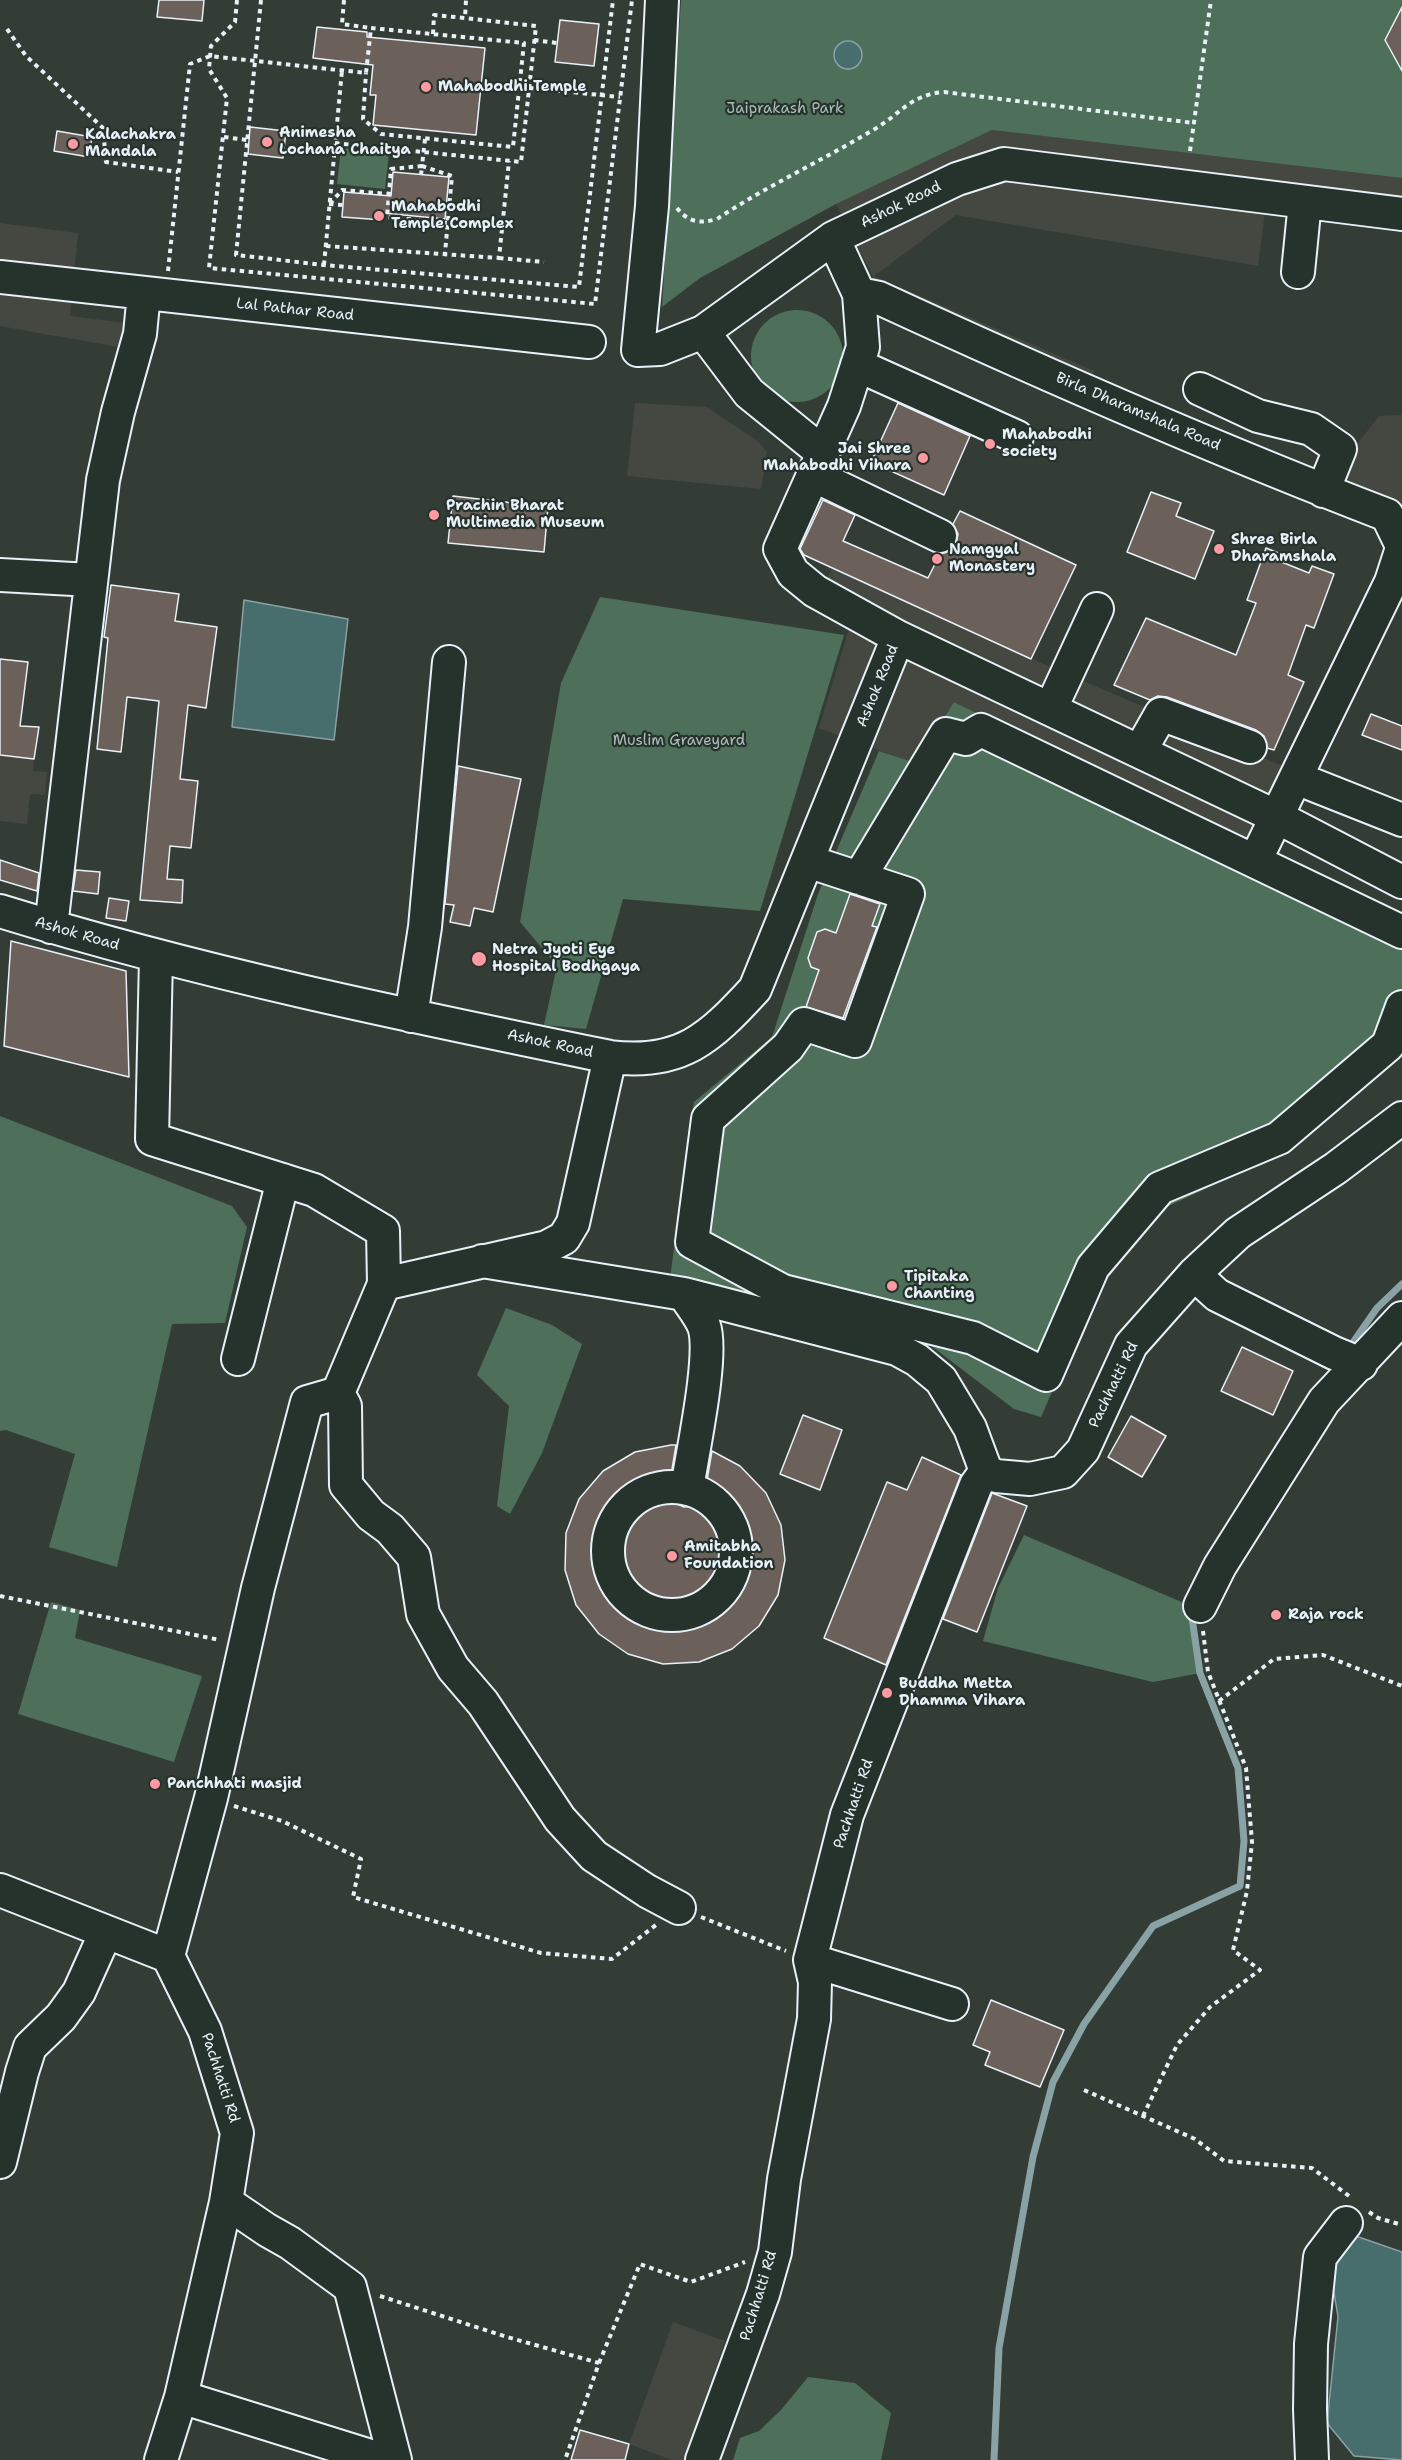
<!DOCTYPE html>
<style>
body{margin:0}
canvas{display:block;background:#343c36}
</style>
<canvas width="1402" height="2460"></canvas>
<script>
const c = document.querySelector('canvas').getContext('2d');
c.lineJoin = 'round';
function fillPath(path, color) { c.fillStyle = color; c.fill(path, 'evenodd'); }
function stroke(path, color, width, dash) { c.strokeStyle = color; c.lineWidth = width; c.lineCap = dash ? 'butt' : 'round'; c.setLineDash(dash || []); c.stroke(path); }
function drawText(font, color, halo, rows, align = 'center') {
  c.font = font + ' "Shantell Sans",sans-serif'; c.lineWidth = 4.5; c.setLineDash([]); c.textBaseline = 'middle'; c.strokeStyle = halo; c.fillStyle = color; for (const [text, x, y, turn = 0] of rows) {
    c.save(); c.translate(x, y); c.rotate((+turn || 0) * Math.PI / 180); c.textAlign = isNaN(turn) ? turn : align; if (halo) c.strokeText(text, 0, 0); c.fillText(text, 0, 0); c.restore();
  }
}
fillPath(new Path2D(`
 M992 130 1402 178V214L1267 197 1258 266 956 215 874 276 1094 371 1080 407 895 320 836 204Z
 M0 223 78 233 70 316 141 325 135 350 0 326Z
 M635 403 706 407 758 441 767 452 761 489 627 476Z
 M1402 415V507L1335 473 1379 416Z
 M832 568 1032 659 1287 768 1247 846 955 702 916 764 819 728 854 612 820 594Z
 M0 755 34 759 33 771 47 772 45 795 30 794 27 824 0 821Z
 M673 2322 725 2341 684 2460H672L629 2444Z`), '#454741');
fillPath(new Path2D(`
 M681 0H1402V178L992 130 836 204 700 278 662 307Z
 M341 148 389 153 385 189 337 184Z
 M751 356a46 46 0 1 1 92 0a46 46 0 1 1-92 0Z
 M600 597 844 635 760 911 623 899 586 1029 544 1025 557 966 520 922 561 683Z
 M954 702 1402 919V1053L1282 1153 1160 1210 1096 1292 1041 1417 1014 1409 926 1342 670 1278 694 1102 772 1037 818 894 879 751 916 763Z
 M0 1116 232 1206 247 1227 225 1323 172 1324 117 1567 49 1547 75 1454 6 1430 0 1431Z
 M506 1308 552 1325 582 1344 542 1453 510 1514 497 1506 509 1406 477 1375Z
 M1024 1535 1191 1606 1200 1673 1153 1682 983 1641 998 1588Z
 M51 1602 80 1610 75 1638 202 1676 174 1762 18 1714Z
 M808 2377 855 2383 891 2413 881 2460H733L740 2438 759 2431 781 2410Z`), '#4e6f59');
const water = new Path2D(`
 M834 55a14 14 0 1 1 28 0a14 14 0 1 1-28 0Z
 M244 600 348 619 334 740 232 727Z
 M1347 2233 1402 2252V2460L1354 2456 1327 2423 1338 2317 1328 2255Z`);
fillPath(water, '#486d6d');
stroke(water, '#88a2a5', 1.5);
stroke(new Path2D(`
 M1347 1351 1377 1308 1402 1284
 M994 2460 999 2348 1033 2157 1053 2082 1084 2024 1153 1926 1240 1886 1244 1841 1238 1768 1200 1673 1191 1611`), '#88a2a5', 7);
const building = new Path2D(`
 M159 0H204L202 21 157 17Z
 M1402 7V71L1385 40Z
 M560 20 599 24 594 66 555 62Z
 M317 27 367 32V37L485 48 476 135 373 125 376 95H370L373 65 313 58Z
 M250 127 286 131 283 158 248 154Z
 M57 131 92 137 89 157 54 151Z
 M393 172 449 177 445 219 383 213V220L342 217 344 192 391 196Z
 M898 403 970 436 944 495 871 462Z
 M1151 492 1181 503 1176 516 1214 531 1195 579 1127 552Z
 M453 496 548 507 544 552 448 543Z
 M823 500 855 515 843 541 928 578 940 554 950 551 956 543 958 534 953 524 960 511 1076 565 1031 659 804 555 800 549Z
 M1266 548 1281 554 1279 561 1309 573 1312 566 1334 574 1314 628 1306 625 1288 675 1304 682 1274 750 1267 748 1264 736 1256 730 1167 697 1158 696 1150 700 1114 685 1146 618 1236 655 1256 603 1247 600Z
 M111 585 179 594 175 621 217 627 206 708 188 705 180 779 198 781 191 848 170 846 167 879 183 880 182 903 140 900 159 701 127 697 121 752 97 749 108 638 104 637Z
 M0 659 28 662 20 726 39 727 34 759 0 755Z
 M1371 714 1402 726V750L1362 735Z
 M458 766 521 779 493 912 474 908 470 926 450 922 454 905 445 904Z
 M0 860 39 873 37 891 0 880Z
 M76 870 100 872 98 894 73 891Z
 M850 894 880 904 872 926 877 927 843 1018 806 1007 819 970 811 967 808 958 817 932 825 929 836 933Z
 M109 898 129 901 126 921 106 918Z
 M11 941 126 971 129 1077 4 1046Z
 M1242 1347 1293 1371 1273 1415 1221 1391Z
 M803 1415 842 1430 820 1490 780 1474Z
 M1131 1416 1166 1436 1142 1477 1108 1457Z
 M671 1445H676L669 1487 670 1495 675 1503 684 1507 693 1506 701 1500 705 1492 712 1451 740 1466 766 1493 781 1525 785 1560 778 1595 759 1626 732 1649 699 1662 663 1664 628 1654 599 1634 576 1605 565 1570 566 1533 579 1499 603 1471 635 1452Z
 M922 1457 961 1475 886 1665 824 1638 887 1482 907 1490Z
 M992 1493 1027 1506 977 1632 943 1619Z
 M991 2000 1064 2030 1040 2087 985 2065 990 2052 973 2045Z
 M580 2430 629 2444 625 2460H571Z`);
fillPath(building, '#6c605a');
stroke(building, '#e8f1f8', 1.5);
const minor = new Path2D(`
 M662 0 652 206 638 350 660 349 703 332 833 238
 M1298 272 1305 202
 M0 277 589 342
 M859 294 879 298C1046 375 1215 449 1387 515L1402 546
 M703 332 749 393 823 453
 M857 365 1017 437
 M1200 389 1258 416 1311 429 1340 449 1323 491
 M813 475 940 536
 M0 575 91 580
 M898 637 1277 817 1402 882
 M1051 708 1097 609
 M1140 751 1161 714 1250 747
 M1296 778 1402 820
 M807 861 908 894 855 1041 804 1024 788 1047 708 1119 692 1242 783 1291 973 1338 1046 1375 1093 1267 1160 1188 1279 1138 1388 1045 1402 1007
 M1255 861 1391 582 1402 548
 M859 878 946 734 966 739 981 730 1402 932
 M0 911C200 973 405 1015 610 1057 681 1066 710 1038 755 989L898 637 815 591 793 573 780 549 844 406 863 347 859 294 833 238 957 179 1004 164 1402 214
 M51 927 103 480 118 412 140 334 144 293
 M156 957 152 1139 314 1190 383 1231 384 1284 338 1393 307 1402 258 1588 211 1798 168 1956
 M411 1016 425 927 449 662
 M482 1261 684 1294 897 1349 917 1360 941 1380 970 1428 986 1471
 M1194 1274 1217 1295 1334 1353 1361 1364
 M384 1284 547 1247 564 1238 573 1223 610 1057
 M684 1294C690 1304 699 1314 704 1326 714 1355 692 1454 687 1489
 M238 1359 283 1180
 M338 1393 345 1406 346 1485 371 1515 390 1529 414 1557 423 1614 453 1668 483 1703 560 1819 594 1856 647 1891 679 1908
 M608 1551a64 64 0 1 1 128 0a64 64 0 1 1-128 0Z
 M1200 1606 1220 1566 1324 1401 1402 1318
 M0 1890 168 1956 205 2031 237 2133 226 2202 181 2397 383 2460
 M810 1960 952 2004
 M0 2162 22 2072 30 2047 61 2017 79 1992 106 1932
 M226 2202 267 2230 290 2243 350 2287 395 2460
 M161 2460 181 2397
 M702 2460 763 2294 775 2252 784 2179 814 2019 815 1982 810 1960 847 1815 976 1485 986 1471 996 1476 1030 1479 1063 1472 1083 1450 1131 1345 1194 1274 1238 1233 1336 1168 1402 1118
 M1312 2460 1310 2409 1311 2344 1320 2257 1346 2223`);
stroke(minor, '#e8f1f8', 36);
stroke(new Path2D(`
 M237 0 235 22 211 46 209 69 227 98 209 268 595 304 632 0
 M261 0 236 255 324 265 579 287 613 0
 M344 0 342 24 371 28
 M7 29 26 56 103 128 106 162 178 172
 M433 34 434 15 465 18 466 0
 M534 40 557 43
 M520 87 620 97
 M224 137 247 140
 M425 139 422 166 452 176 445 253
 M335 143 521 162 536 26 465 18
 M1190 151 1211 0
 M421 175 422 166 391 169 387 217 448 223
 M329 204 343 205
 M330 204 342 190 389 194
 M677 208C688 222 699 224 717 219 767 186 821 161 873 130 900 115 909 95 944 92L1194 123
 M326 246 499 258 509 161
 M499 258 544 262
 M324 265 342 70
 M168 271 190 64 210 56 366 73 371 28 524 43 513 147 381 134 363 119 366 73
 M0 1596 220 1640
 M1219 1701 1274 1659 1323 1655 1402 1686
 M234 1806 282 1821 361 1859 353 1897 541 1953 612 1959 656 1925
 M701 1917 786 1951
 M1084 2090 1195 2139 1224 2161 1312 2168 1349 2196
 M1143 2116 1177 2045 1210 2007 1260 1970 1233 1950 1247 1891 1252 1842 1246 1768 1208 1672 1203 1631
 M1369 2212 1378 2218 1402 2225
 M380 2296 507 2337 599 2363 565 2460
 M599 2363 640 2264 691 2282 745 2262`), '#e8f1f8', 4, [4.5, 4.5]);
stroke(minor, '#26332d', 32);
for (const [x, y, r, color] of [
 [426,87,6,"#ff9aa2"],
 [267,142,6,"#ff9aa2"],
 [73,144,6,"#ff9aa2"],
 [379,216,6,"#ff9aa2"],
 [990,444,6,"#ff9aa2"],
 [923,458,6,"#ff9aa2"],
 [434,515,6,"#ff9aa2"],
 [1219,549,6,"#ff9aa2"],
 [937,559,6,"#ff9aa2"],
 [479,959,8,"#ff9aa2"],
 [892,1286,6,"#ff9aa2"],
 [672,1556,6,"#ff9aa2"],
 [1276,1615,6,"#ff9aa2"],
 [887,1693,6,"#ff9aa2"],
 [155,1784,6,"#ff9aa2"]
]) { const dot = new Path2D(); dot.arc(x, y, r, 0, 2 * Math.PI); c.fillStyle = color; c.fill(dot); stroke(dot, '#26332d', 2); }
drawText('bold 15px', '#e8f1f8', '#26332d', [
 ["Mahabodhi Temple",438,87],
 ["Animesha",279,133],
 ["Lochana Chaitya",279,150],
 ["Kalachakra",85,135],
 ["Mandala",85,152],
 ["Mahabodhi",391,207],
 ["Temple Complex",391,224],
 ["Mahabodhi",1002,435],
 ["society",1002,452],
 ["Jai Shree",911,449,"right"],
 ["Mahabodhi Vihara",911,466,"right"],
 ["Prachin Bharat",446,506],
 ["Multimedia Museum",446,523],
 ["Shree Birla",1231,540],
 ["Dharamshala",1231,557],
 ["Namgyal",949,550],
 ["Monastery",949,567],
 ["Netra Jyoti Eye",492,950],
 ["Hospital Bodhgaya",492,967],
 ["Tipitaka",904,1277],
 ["Chanting",904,1294],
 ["Amitabha",684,1547],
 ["Foundation",684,1564],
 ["Raja rock",1288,1615],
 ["Buddha Metta",899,1684],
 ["Dhamma Vihara",899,1701],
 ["Panchhati masjid",167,1784]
], 'left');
drawText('15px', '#aabdb8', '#26332d', [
 ["Jaiprakash Park",785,109],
 ["Muslim Graveyard",679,741]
]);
drawText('15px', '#e8f1f8', '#26332d', [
 ["Ashok Road",901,205,-26],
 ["Lal Pathar Road",295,310,6],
 ["Birla Dharamshala Road",1138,412,23],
 ["Ashok Road",878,686,-68],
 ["Ashok Road",77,934,16],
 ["Ashok Road",550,1044,12],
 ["Pachhatti Rd",1114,1385,-64],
 ["Pachhatti Rd",854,1804,-71],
 ["Pachhatti Rd",220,2078,72],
 ["Pachhatti Rd",759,2296,-73]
]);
</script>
